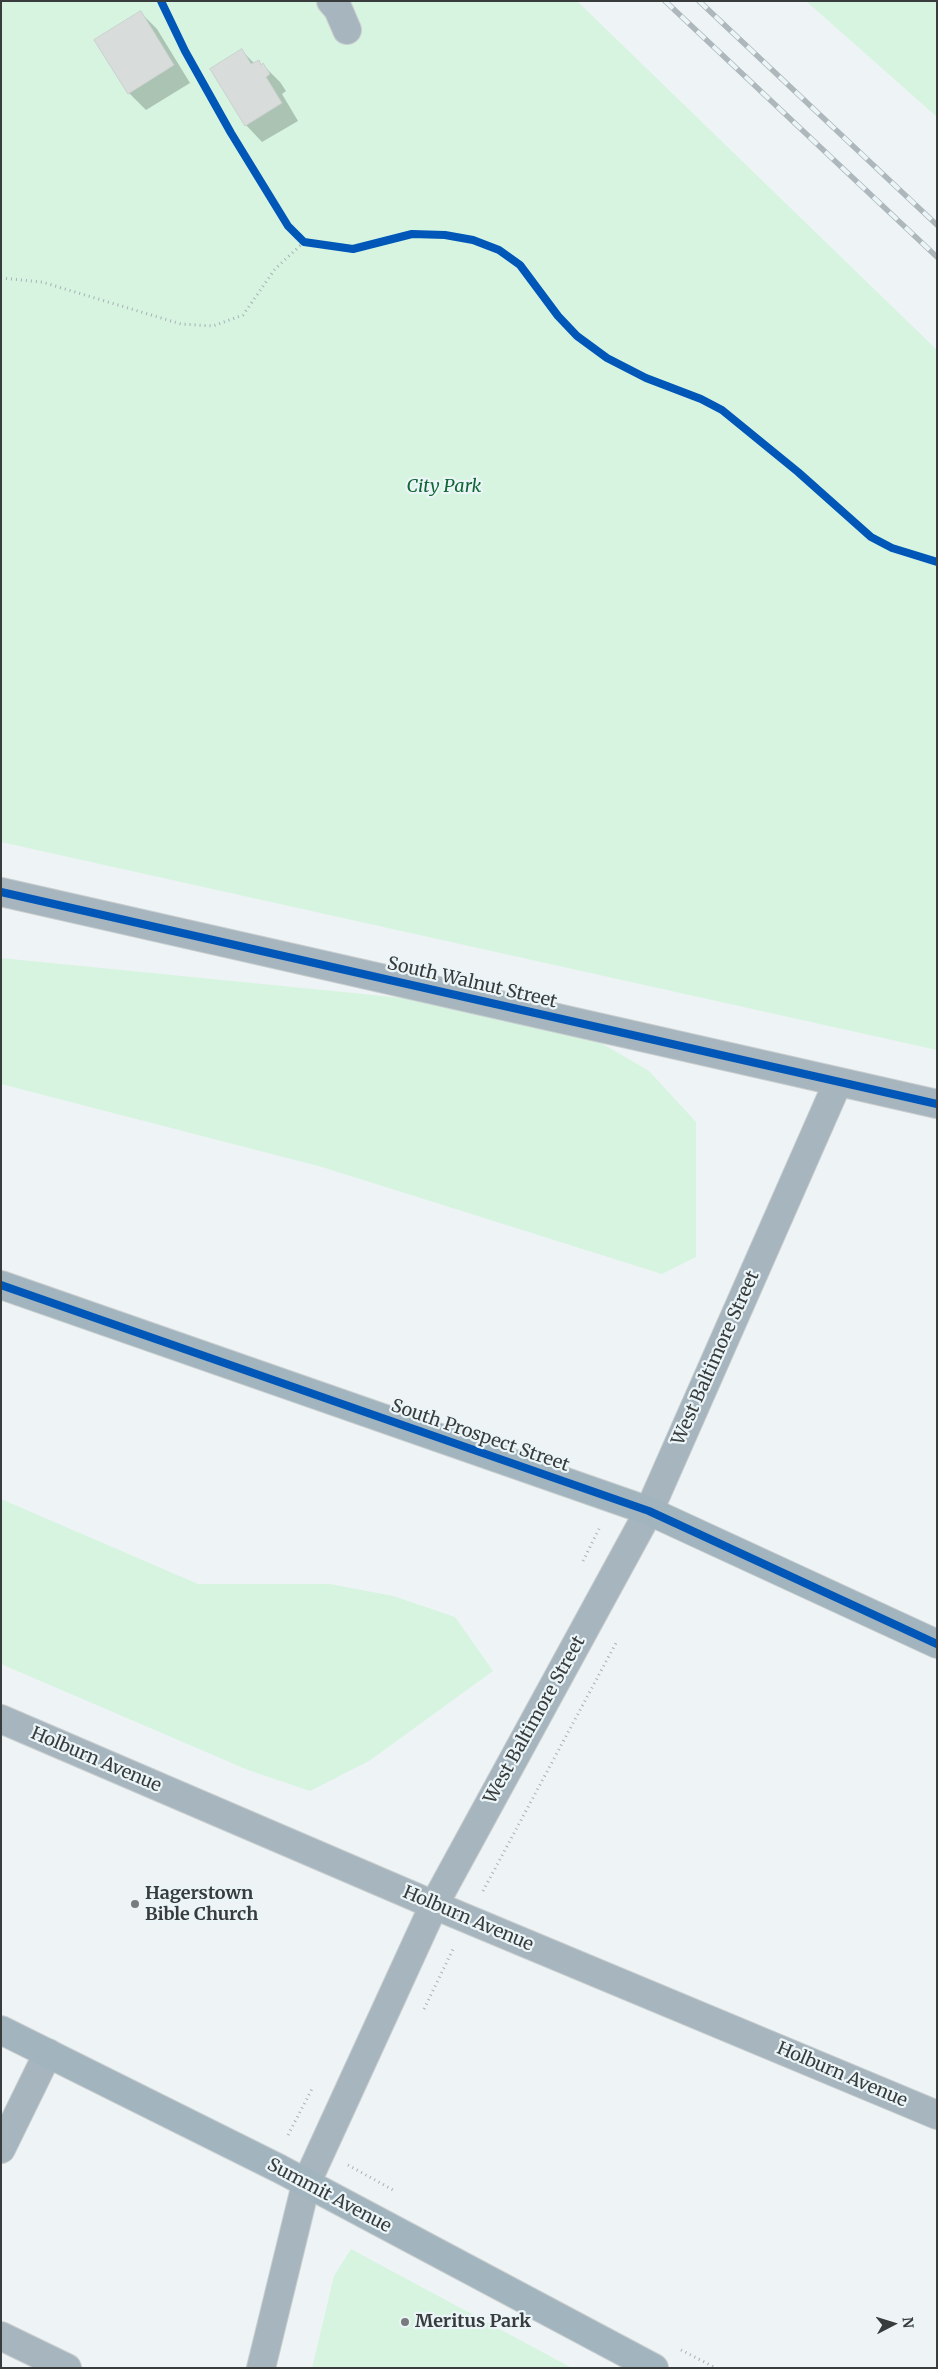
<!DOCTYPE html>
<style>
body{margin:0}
#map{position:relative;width:938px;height:2369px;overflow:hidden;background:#eef4f5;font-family:Merriweather,serif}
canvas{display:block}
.frame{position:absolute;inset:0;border:2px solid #383c3d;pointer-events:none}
.north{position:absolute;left:868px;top:2299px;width:50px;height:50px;-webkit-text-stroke:4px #ebf5f8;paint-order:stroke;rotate:85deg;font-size:14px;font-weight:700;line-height:20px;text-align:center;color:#383c3d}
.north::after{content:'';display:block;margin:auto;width:18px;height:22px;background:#383c3d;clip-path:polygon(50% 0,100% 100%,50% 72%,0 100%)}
</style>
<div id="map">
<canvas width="938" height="2369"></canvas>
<div class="frame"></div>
<div class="north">N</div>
</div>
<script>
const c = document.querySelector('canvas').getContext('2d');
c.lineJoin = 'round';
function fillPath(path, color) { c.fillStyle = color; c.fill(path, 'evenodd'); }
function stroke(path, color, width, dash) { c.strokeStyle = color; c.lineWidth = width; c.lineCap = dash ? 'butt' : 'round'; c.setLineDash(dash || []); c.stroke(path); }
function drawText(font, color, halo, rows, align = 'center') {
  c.font = font + ' Merriweather,serif'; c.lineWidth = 4.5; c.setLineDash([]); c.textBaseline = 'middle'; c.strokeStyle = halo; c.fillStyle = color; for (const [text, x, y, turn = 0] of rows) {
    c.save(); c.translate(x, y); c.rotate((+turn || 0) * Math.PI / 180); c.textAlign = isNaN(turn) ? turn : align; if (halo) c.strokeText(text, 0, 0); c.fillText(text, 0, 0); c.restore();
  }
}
fillPath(new Path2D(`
 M1 1H577L937 350V1050L1 842Z
 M806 1H937V117Z
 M1 958 534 1011 591 1037 649 1071 696 1122V1257L662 1274 322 1167 1 1084Z
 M1 1499 198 1584H330L393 1596 455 1617 493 1671 369 1761 310 1791 248 1770 1 1664Z
 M351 2249 572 2368H312L334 2276Z`), '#d6f4e0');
fillPath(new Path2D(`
 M140 12 157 29 190 83 146 110 129 93Z
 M242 51 255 64 258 62 263 65 280 82 286 91 282 94 298 121 262 142 246 125Z`), '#0003');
const building = new Path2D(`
 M141 11 174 65 128 94 94 40Z
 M242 49 251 64 259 60 261 65 263 63 270 74 266 77 282 103 245 126 210 69Z`);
fillPath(building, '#d8dddc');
stroke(building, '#cbd0d0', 1);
const minor = new Path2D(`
 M331 1 338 9 347 30
 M1 892 937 1104
 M1 1719 434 1905 937 2115
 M1 2149 48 2053
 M1 2336 67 2368
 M261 2368 306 2184 434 1905 649 1511 838 1082`);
const major = new Path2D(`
 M1 1285 649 1511 937 1644
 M1 2030 280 2169 654 2368`);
stroke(minor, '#cacecf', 30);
stroke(major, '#cacecf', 30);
stroke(new Path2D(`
 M1 278 42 282 181 324 213 326 243 315 275 269 304 242
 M583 1561 600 1527
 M483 1891 616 1643
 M424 2009 454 1947
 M288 2135 313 2087
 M348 2165 393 2190
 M681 2350 716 2368`), '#a8b1b7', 3, [1, 4]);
stroke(minor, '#a7b5bf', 28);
stroke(major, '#a2b4be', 28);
const rail = new Path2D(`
 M665 1 937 257
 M699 1 937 225`);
stroke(rail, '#aeb7bb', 5.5);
stroke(rail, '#ebf5f8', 4, [11]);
stroke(new Path2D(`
 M161 1 185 51 231 133 288 226 304 242 353 249 412 234 445 235 473 240 499 250 520 265 558 316 577 336 607 358 646 378 701 399 722 410 798 472 871 537 892 548 937 562
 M1 892 937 1104
 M1 1285 649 1511 937 1644`), '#0057b8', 8);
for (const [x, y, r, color] of [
 [135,1904,5,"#787c7d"],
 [405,2322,5,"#787c7d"]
]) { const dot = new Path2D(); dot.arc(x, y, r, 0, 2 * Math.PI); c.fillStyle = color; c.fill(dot); stroke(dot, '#ebf5f8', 2); }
drawText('italic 18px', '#106734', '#ebf5f8', [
 ["City Park",444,487]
]);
drawText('18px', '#383c3d', '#ebf5f8', [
 ["South Walnut Street",472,983,13],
 ["West Baltimore Street",716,1358,-66],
 ["South Prospect Street",480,1436,19],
 ["West Baltimore Street",535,1720,-61],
 ["Holburn Avenue",96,1760,23],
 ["Holburn Avenue",468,1919,23],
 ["Holburn Avenue",842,2075,23],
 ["Summit Avenue",329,2196,28]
]);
drawText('bold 18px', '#383c3d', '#ebf5f8', [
 ["Hagerstown",145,1894],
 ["Bible Church",145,1915],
 ["Meritus Park",415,2322]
], 'left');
</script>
